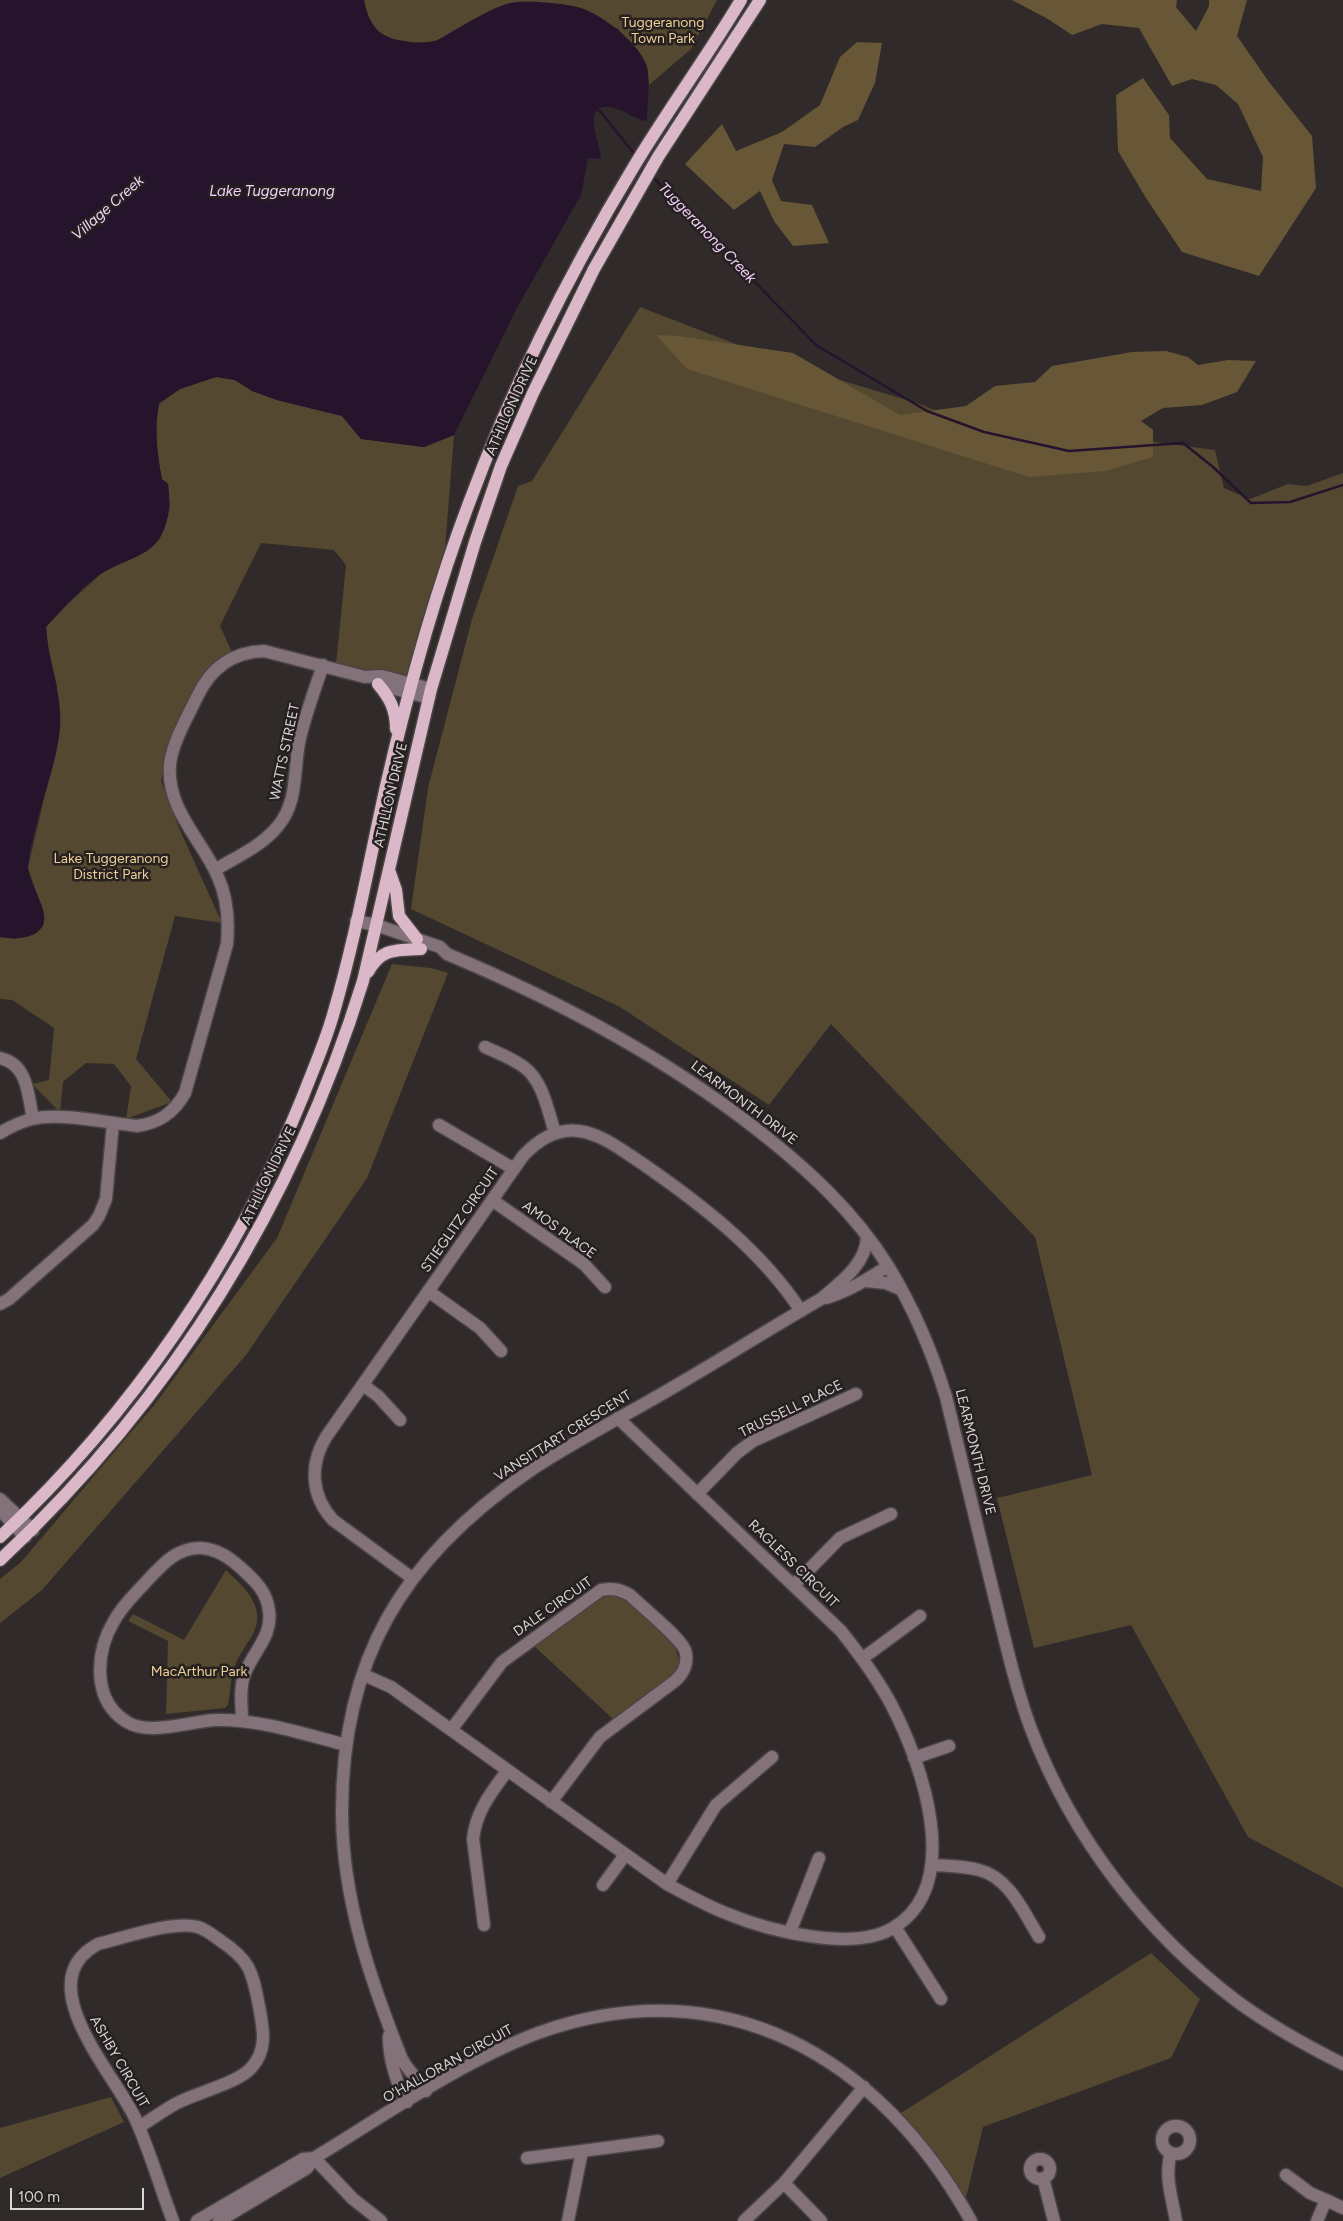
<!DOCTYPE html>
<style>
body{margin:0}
#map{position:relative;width:1343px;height:2221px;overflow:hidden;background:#302a2a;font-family:Figtree,sans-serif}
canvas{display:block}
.scale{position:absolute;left:10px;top:2188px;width:134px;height:22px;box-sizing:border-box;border:2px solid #d9d5d5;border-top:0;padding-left:6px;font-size:15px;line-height:18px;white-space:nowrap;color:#d9d5d5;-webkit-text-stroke:4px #262020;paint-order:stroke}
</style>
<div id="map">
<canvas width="1343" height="2221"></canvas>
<div class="scale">100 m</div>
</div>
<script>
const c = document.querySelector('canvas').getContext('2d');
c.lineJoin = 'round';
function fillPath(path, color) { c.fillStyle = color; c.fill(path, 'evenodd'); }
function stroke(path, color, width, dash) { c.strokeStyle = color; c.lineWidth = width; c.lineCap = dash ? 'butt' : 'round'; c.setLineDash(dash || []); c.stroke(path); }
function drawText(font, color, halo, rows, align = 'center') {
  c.font = font + ' Figtree,sans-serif'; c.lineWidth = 5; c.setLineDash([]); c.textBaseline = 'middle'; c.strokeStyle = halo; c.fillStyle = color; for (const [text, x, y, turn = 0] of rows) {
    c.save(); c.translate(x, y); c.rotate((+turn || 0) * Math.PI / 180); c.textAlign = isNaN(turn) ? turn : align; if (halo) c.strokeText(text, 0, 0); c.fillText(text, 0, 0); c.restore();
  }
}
fillPath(new Path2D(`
 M364 0H717L691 49 649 85 646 66 638 51 617 28 510 3 472 20 436 41 415 43 392 40 378 32 367 16Z
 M640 307 790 365 920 404 1004 440 1133 439 1215 450 1224 488 1250 499 1288 484 1307 486 1343 473V1888L1248 1837 1131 1625 1034 1648 997 1498 1092 1475 1035 1237 831 1024 769 1105 620 1007 411 909 428 788 472 619 518 486 532 481Z
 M216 377 235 380 252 391 277 400 342 416 361 439 424 447 454 435 445 549 406 678 336 664 346 565 334 550 261 543 220 626 232 652 210 666 172 740 161 781 179 828 222 923 175 916 136 1059 172 1102 126 1119 131 1086 114 1064 86 1063 63 1082 60 1112 32 1084 49 1080 54 1028 12 1000 0 999V937L15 939 35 934 43 926 44 914 28 868 56 746 57 686 48 650 46 627 68 604 103 572 147 551 168 517 170 506 168 484 162 479C157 453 154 430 159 404L180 389Z
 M392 964 431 968 448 973 367 1178 246 1355 42 1590 0 1623V1579L21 1562 155 1404 277 1238Z
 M226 1570C245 1588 268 1608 252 1636 247 1645 240 1653 236 1663 230 1677 231 1691 228 1705L225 1708 166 1714 168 1641 128 1621 133 1614 184 1640Z
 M607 1593 619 1595 673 1642 681 1665 676 1675 615 1721 532 1644Z
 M1151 1953 1200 1999 1171 2058 983 2127 966 2198 898 2115Z
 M111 2097 124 2122 0 2178V2128Z`), '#544831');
fillPath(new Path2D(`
 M1012 0H1177L1176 7 1196 31 1209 6V0H1247L1237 36 1269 82 1312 136 1316 188 1259 276 1182 252 1146 198 1118 151 1116 95 1143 78 1169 115 1170 138 1207 179 1261 191 1263 157 1238 104 1216 85 1192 79 1172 86 1139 28 1102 24 1072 35 1048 19Z
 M857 42 882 43 875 83 858 120 843 127 815 147 784 144 772 180 781 201 812 205 829 243 793 246 774 221 760 191 734 210 685 164 722 124 736 151 782 132 820 105 840 57Z
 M656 335 679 336 793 353 900 415 966 406 995 386 1035 382 1052 366 1132 352 1166 351 1188 357 1198 365 1228 360 1256 361 1237 392 1202 405 1163 408 1141 421 1153 430V457L1105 471 1029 477 687 369Z`), '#675736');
fillPath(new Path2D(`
 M0 0H364C369 25 378 38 405 41 414 43 426 43 435 41 442 39 449 33 455 30 472 21 491 8 510 3 525 0 565 3 581 8 604 16 637 42 646 64 651 77 647 106 647 121 634 119 623 109 610 107 579 103 602 146 601 159L588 158 581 195 518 306 454 435 424 447 361 439 342 416 277 400 252 391 235 380 216 377 180 389 159 403C154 430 157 453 162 479L168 484C171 507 169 539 145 552 132 560 117 564 104 572 83 585 62 609 46 627 48 661 63 695 60 729 55 775 33 819 28 866 27 883 52 912 42 927 33 940 13 939 0 937Z`), '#26132c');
stroke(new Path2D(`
 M596 109 599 110 636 156
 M652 176 816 345 927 411 984 432 1069 451 1183 443 1213 467 1251 503 1290 502 1343 485`), '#26132c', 2.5);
const minor = new Path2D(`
 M380 685 429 698
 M215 870C236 857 262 846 278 826 299 801 293 769 300 738 306 713 315 689 323 665
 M356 921 376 925 440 947 447 954C557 1000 661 1055 755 1128 805 1167 854 1211 888 1266 913 1307 932 1351 946 1397 961 1460 977 1524 992 1587 1004 1635 1014 1683 1031 1729 1072 1837 1146 1933 1238 2002 1271 2026 1307 2046 1343 2064
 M485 1047C498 1053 512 1058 524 1067 543 1081 548 1111 555 1133
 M0 1058C28 1064 28 1095 33 1119
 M439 1125 514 1169
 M0 1133C10 1127 20 1122 32 1119 60 1112 107 1123 137 1126 159 1123 174 1113 185 1093L227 944C229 921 228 899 218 877 202 839 166 810 170 764 173 741 187 718 197 697 210 669 232 652 264 651L365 677 382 676 431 689
 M492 1200 584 1264 605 1287
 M866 1281 886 1283 900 1289
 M428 1291 480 1328 501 1351
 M826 1298C849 1291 868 1279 888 1266
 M0 1304 9 1299 93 1225 99 1216 106 1199 113 1123
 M363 1385 378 1396 400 1420
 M697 1494 737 1453 753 1441 856 1394
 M0 1499 33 1530
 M0 1510 25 1537
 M412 1578 333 1520C311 1496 309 1465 326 1437L523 1156C538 1140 556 1128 579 1131 602 1134 623 1151 643 1164 702 1205 761 1250 801 1311
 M794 1585 840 1538 891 1514
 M863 1658 920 1616
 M364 1675 391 1687 667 1884C687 1895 707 1906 728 1914 769 1931 853 1952 893 1928 965 1885 922 1764 892 1706 878 1679 860 1655 841 1631L618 1418
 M242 1721C242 1706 239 1690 244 1676 252 1652 273 1637 269 1611 267 1591 254 1580 241 1568 229 1557 217 1549 201 1548 176 1547 160 1567 145 1583 134 1595 122 1606 114 1621 95 1653 92 1701 127 1722 149 1736 191 1721 216 1720 259 1719 304 1734 346 1745
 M451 1730 502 1662 601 1590C613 1588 619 1589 630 1595 642 1607 679 1636 685 1650 689 1662 684 1673 675 1681L600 1737 551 1802
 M914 1758 949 1746
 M933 1865C948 1866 964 1866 979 1870 1009 1877 1024 1913 1039 1937
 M667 1884 716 1805 772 1757
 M603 1885 625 1855
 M484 1925 473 1839C476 1811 491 1793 507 1771
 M895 1927 941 1999
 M790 1932 819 1858
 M389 2036C388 2054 397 2087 407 2102
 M426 2091C418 2079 406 2069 401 2057 370 1979 343 1900 342 1815 341 1660 402 1559 528 1472 577 1439 631 1413 682 1382 728 1355 774 1326 821 1299 841 1282 866 1264 867 1237
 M1162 2140a14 14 0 1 1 28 0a14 14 0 1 1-28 0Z
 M139 2127C152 2119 164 2110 177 2103 198 2092 239 2083 252 2067 268 2049 263 2028 259 2006 252 1972 251 1961 221 1941 214 1936 207 1930 198 1927 174 1920 123 1938 98 1944 27 1982 115 2074 135 2118 150 2151 160 2187 173 2221
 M1171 2153C1164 2175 1172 2198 1176 2221
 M314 2158 353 2199 381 2221
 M527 2158 582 2151
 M1030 2169a10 10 0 1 1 20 0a10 10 0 1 1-20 0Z
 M1286 2175 1310 2193 1326 2200
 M1043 2178 1054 2221
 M784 2183 821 2221
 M197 2221 303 2159 314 2158
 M219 2221 307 2168 314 2158C383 2116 463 2061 538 2033 724 1966 880 2057 971 2221
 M568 2221 582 2151 658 2141
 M744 2221 784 2183 864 2087
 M1317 2221 1326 2200 1343 2208`);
const major = new Path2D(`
 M378 684C390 698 396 710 396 729
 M389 870 396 890 399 916 417 939
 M368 972C381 948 396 950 421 949
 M0 1537C131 1415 236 1262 303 1096 313 1070 325 1043 333 1015 355 940 369 863 386 786 408 691 434 595 469 503 512 387 569 274 633 168 667 111 707 57 741 0
 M0 1560C172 1399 293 1206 363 981L431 689 475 542 501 466 533 393 594 269 658 157 760 0`);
stroke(minor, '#4b4545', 15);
stroke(major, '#4b4545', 15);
stroke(minor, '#837279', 12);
stroke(major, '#dbb8c7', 12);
drawText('14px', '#eed196', '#262020', [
 ["Tuggeranong",663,23],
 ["Town Park",663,39],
 ["Lake Tuggeranong",111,859],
 ["District Park",111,875],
 ["MacArthur Park",199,1672]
]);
drawText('14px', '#d9d5d5', '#262020', [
 ["ATHLLON DRIVE",512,406,-66],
 ["WATTS STREET",285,752,-78],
 ["ATHLLON DRIVE",391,795,-77],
 ["LEARMONTH DRIVE",744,1103,37],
 ["ATHLLON DRIVE",269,1176,-64],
 ["STIEGLITZ CIRCUIT",460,1220,-55],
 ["AMOS PLACE",559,1230,36],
 ["TRUSSELL PLACE",791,1409,-26],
 ["VANSITTART CRESCENT",563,1436,-32],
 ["LEARMONTH DRIVE",975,1452,76],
 ["RAGLESS CIRCUIT",793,1564,44],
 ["DALE CIRCUIT",553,1607,-35],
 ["ASHBY CIRCUIT",119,2062,60],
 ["O'HALLORAN CIRCUIT",448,2064,-29]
]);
drawText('italic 15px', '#f2d1fb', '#262020', [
 ["Lake Tuggeranong",272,192],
 ["Village Creek",108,208,-41],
 ["Tuggeranong Creek",707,233,46]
]);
</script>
